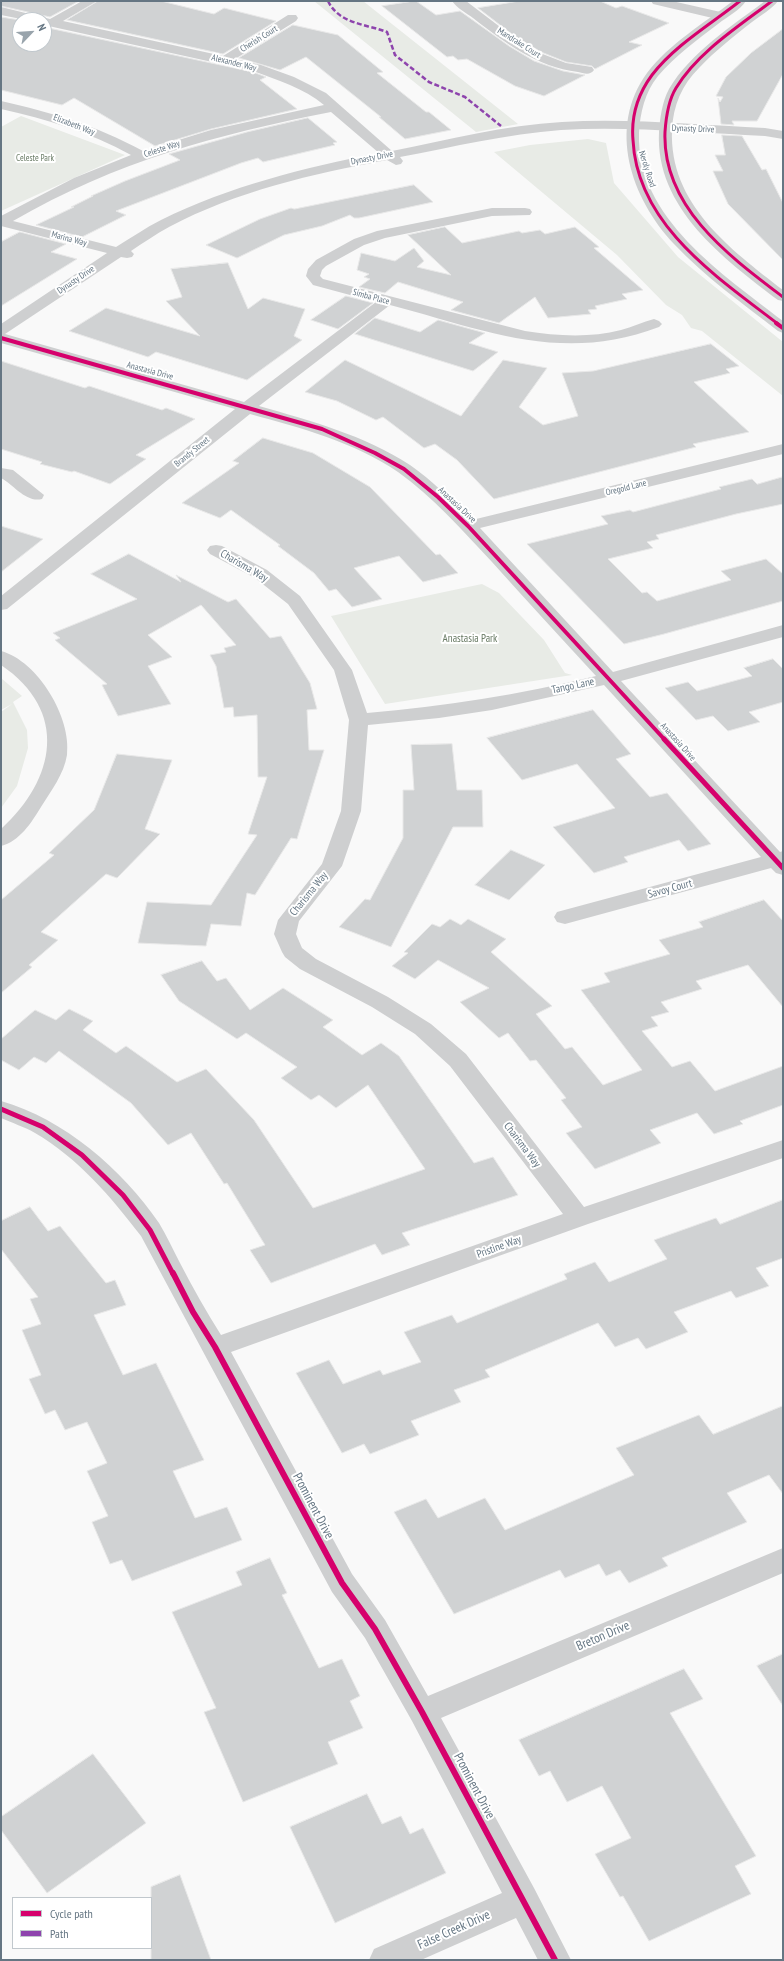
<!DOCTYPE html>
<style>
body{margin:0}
#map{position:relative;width:784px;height:1961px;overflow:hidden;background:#f9f9f9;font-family:"PT Sans Narrow",sans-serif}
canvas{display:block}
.frame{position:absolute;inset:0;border:2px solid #657683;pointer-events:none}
.legend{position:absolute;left:12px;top:1897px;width:140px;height:52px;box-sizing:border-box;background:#fff;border:1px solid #c1c8cd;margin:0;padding:5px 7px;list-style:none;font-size:12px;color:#657683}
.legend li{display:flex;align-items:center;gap:8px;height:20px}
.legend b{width:20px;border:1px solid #c1c8cd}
.north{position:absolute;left:12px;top:12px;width:40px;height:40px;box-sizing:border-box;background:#fff;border:1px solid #c1c8cd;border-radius:50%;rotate:65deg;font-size:11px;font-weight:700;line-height:16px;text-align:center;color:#657683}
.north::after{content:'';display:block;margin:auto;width:14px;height:18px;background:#99a4ac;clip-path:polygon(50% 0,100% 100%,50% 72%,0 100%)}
</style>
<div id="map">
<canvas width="784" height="1961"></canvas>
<div class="frame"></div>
<ul class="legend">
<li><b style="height:5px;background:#d6006c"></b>Cycle path</li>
<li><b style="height:5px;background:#8e44ad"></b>Path</li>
</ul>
<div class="north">N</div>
</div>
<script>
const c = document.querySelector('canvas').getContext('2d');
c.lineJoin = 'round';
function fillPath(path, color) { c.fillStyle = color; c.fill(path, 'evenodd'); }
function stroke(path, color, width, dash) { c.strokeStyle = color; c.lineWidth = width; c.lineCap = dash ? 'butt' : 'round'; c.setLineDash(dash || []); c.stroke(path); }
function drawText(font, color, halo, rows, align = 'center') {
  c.font = font + ' "PT Sans Narrow",sans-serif'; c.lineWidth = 4; c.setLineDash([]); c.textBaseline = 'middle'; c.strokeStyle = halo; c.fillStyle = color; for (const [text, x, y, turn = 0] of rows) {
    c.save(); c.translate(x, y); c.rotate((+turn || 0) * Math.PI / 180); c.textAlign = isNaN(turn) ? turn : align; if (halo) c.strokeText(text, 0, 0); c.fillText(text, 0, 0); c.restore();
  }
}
fillPath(new Path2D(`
 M314 1H363L518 124 476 132Z
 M21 116 125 155 1 211V127Z
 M588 139 606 143 614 183 678 257 783 342V396L702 331 691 328 682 315 666 305 617 255 494 152 530 145Z
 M482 584 499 593 544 640 565 673 572 675 385 704 331 616Z
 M1 678 22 696 13 702 27 730 28 748 17 786 1 808V712L12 704 1 710Z`), '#e8ebe6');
const building = new Path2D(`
 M1 1H79L50 17 1 6Z
 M98 1H161L214 14 224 8 276 21 223 54 67 20Z
 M416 1 436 15 460 11 509 46 534 61 563 71 585 75 544 96 515 86 467 59 458 60 453 56 447 57 382 6Z
 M520 1H600L616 8 622 6 669 23 629 42 642 45 595 69 592 66 566 62 541 52 513 35 478 8Z
 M1 17 20 20V44H44V27L253 72 266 77 260 80 297 109 211 129 155 146 74 98 62 105 1 90Z
 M293 25 338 35 383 72 377 73 426 112H429L451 130 405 139 379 117H381L306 57 280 70 239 58Z
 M783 29V74L757 121H732L734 125 721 124 718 98 720 102 723 97 716 96 726 77 751 53Z
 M308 118 337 142 333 143 335 145 263 162 258 158 241 163 116 211 126 215 82 237 36 225 74 207H71L93 196H91L125 181 180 160 169 154 247 132Z
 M722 135 742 136 762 170 766 169 783 203V260L728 204 713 171H723L715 155H725Z
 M414 185 433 202 359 218H354L350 215 322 226 284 235 237 258 206 245 260 219 291 208 294 209Z
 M445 227 462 243 519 231 522 233 540 230 545 234 575 227 599 247 594 248 643 290 622 294 627 299 595 306 597 309 588 310 591 314 548 318 535 297 499 323 451 310 463 302 398 282 385 293 359 287 370 279 364 277 369 274 357 270 361 253 395 261 414 248 424 261 417 267 451 275 408 235Z
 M20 232 66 244 51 252 77 259 1 306V242Z
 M228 263 248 309 263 298 305 309 294 336 302 340 247 380 156 352 148 357 69 331 106 308 200 336 166 301 182 297 171 269Z
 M346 296 373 303 338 329 311 320Z
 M375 318 420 332 438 320 485 333 469 343 498 352 473 371 355 334Z
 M711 344 739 366 726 369 730 373 694 382 749 432 693 444 696 447 494 499 457 460 435 444 424 448 383 417 376 420 337 401 305 392 345 360 461 416 503 360 547 368 519 407 543 425 578 416 562 373 593 371Z
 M1 361 85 388 89 386 162 410 166 408 195 419 136 455 146 459 110 484 74 471 72 472 40 464 42 462 1 449Z
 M263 438 313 453 370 487 436 555 440 554 458 573 423 582 399 556 354 568 382 599 352 607 336 589 329 591 314 573 278 546 280 545 231 510 220 518 182 503 239 463 233 461Z
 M783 477V504L736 514 656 535 659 539 647 542 653 548 608 559 642 593 647 592 657 601 731 580 721 571 766 559 783 574V601L664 634 624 644 527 544 608 524 601 516 630 510 633 512 721 489 719 487 752 479 757 484Z
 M1 526 43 539 1 572Z
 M129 554 181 582 176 575 228 602 236 599 270 638 281 636 310 683 317 709 307 710 309 750H324L297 839 291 838 255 895 247 893 241 926 211 924 206 946 138 943 147 902 211 905 257 835 248 834 267 777H258L257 715 234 717 233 707 224 708 216 666 210 655 226 652 224 648 236 645 201 605 148 635 172 657 148 666 171 704 118 716 102 685 107 684 55 640 60 638 53 633 137 599 91 574Z
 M773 659 783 669V702L749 712 760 722 728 731 713 716 696 720 665 688 688 682 697 691 752 676 744 668Z
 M593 710 631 754 616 759 650 797 667 793 711 844 688 851 679 840 624 857 628 862 594 873 553 827 615 808 577 764 522 780 487 738Z
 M452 744 457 790H482L483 827H453L391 947 339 927 365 899 370 900 403 838V790H414L411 745Z
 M117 754 172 760 145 829 160 834 117 878 106 874 41 932 58 940 29 965 32 967 1 993V900L54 855 49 853 94 810Z
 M511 850 545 865 509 900 475 885Z
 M764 900 783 921V1007L748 965 696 981 702 989 661 1002 669 1012 651 1017 658 1026 642 1031 672 1067 690 1061 715 1091 783 1066V1105L740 1121 743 1124 714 1134 697 1113 650 1130 661 1143 595 1169 566 1133 582 1127 561 1100 566 1098 536 1060 530 1061 508 1033 499 1038 460 1002 489 988 438 960 415 979 392 966 408 953 404 952 432 924 440 927 450 919 461 925 468 919 506 939 491 952 552 1006 536 1014 565 1049 572 1047 603 1085 642 1070 581 990 610 982 604 973 670 954 659 940 703 927 699 922Z
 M202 961 217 981 226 978 250 1010 283 988 333 1020 323 1027 362 1055 381 1043 399 1056 474 1163 493 1157 518 1195 402 1233 410 1245 382 1255 375 1244 271 1283 250 1250 265 1245 227 1183 224 1184 191 1133 168 1145 131 1103 59 1051 46 1063 34 1057 19 1070 1 1060V1039L35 1010 56 1020 69 1009 93 1021 83 1030 116 1053 126 1046 177 1082 206 1069 254 1120 313 1208 425 1169 368 1085 336 1108 319 1095 311 1100 281 1078 297 1067 246 1033 237 1039 179 1001 161 975Z
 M783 1200V1258L756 1268 769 1286 736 1298 731 1291 674 1312 688 1332 646 1349 638 1338 615 1347 598 1323 485 1370 490 1377 454 1390 461 1402 411 1421 419 1435 370 1454 364 1444 342 1453 296 1373 329 1360 343 1384 380 1370 383 1375 421 1362 404 1332 452 1315 457 1323 567 1279 564 1274 595 1262 609 1282 667 1259 654 1240 716 1218 720 1224Z
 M30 1207 48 1231 60 1226 106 1283 115 1280 126 1305 94 1315 123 1375 156 1363 204 1460 173 1471 195 1518 227 1507 242 1540 132 1581 122 1560 110 1564 92 1522 108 1516 87 1471 107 1463 87 1422 65 1430 55 1410 45 1414 29 1379 41 1375 22 1330 41 1324 30 1299 38 1297 1 1249V1221Z
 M783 1406V1494L769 1475 727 1493 747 1522 662 1558 668 1566 629 1583 620 1570 606 1576 599 1564 565 1578 560 1570 454 1614 394 1512 426 1499 438 1518 485 1498 505 1530 634 1475 616 1448 699 1415 713 1434Z
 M270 1558 287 1593 282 1595 319 1668 342 1659 360 1696 350 1701 363 1728 328 1742 338 1764 243 1802 204 1712 216 1708 172 1612 242 1585 236 1572Z
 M783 1654V1706L757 1666Z
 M684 1669 703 1699 670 1713 756 1856 735 1866 751 1894 649 1941 623 1896 620 1897 595 1854 631 1838 602 1786 567 1802 550 1771 539 1776 519 1740Z
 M93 1754 146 1823 47 1893 1 1830V1817Z
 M367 1794 382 1824 401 1816 410 1834 423 1828 446 1873 335 1923 290 1827Z
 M180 1875 211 1960H151V1887Z`);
fillPath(building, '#d0d2d3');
stroke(building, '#e8e8e8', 1);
fillPath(new Path2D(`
 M82 1H97L63 21 223 56 288 15H296L298 18 296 21 235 59 261 65 294 77 326 93 392 151C448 140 505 125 562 122 629 118 698 125 765 128L783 131V139L765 136C698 133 629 126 561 130 507 134 453 147 400 157L403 161 401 164 396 165 387 160C312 174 237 191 169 227 156 234 143 243 131 251L134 254 132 257 127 258 121 257 5 334 244 402 376 302 313 285 306 276 308 269 316 260 354 239 377 231 492 208H525L530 209 532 212 530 215 492 216 385 238 364 245 326 266 322 270 320 276 323 279 525 331C557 336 590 338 621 330 632 327 643 322 654 319L659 321 662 324 659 327C562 364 485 330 390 305L259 406C311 421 364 435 410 465 432 480 452 501 472 520L783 444V454L480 528 613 672 783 625V637L621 681 780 852 783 851V875L776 873 771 868 565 924 557 922 554 917 557 912 761 857 604 685 492 710 439 718 368 725 361 811 342 866 299 921 296 934 302 948 316 959 388 997 431 1024 466 1054 584 1207 783 1140V1158L588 1224 231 1352 352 1574 385 1620 428 1696 783 1548V1573L441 1718 534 1888 571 1960H538L516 1918 421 1960H369L374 1949 502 1893 412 1721 365 1638 332 1592 141 1236C111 1197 78 1158 35 1133 25 1127 12 1123 1 1118V1101C64 1119 122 1169 159 1223 167 1236 173 1250 180 1263 193 1288 206 1311 221 1335L563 1214 450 1066 415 1034 372 1007 300 969 285 957 282 952 274 934 278 920 322 864 341 811 349 720 334 670 288 604 255 578 210 554 207 550 210 546 216 545 222 546 267 570 300 596 352 670 367 713C445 706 519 695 596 676 561 638 526 600 492 562 463 531 433 497 398 472 354 442 301 428 250 414L7 609 1 610V596L235 409 1 343V324L107 253 1 226V216L74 178 131 155C89 132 47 119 1 109V101C53 113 95 125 143 151L211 130 324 105C304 88 277 80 253 71L44 25V20H26L1 15V7L50 19ZM331 112 379 153C303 168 230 186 161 220 145 228 131 238 116 247L13 221C117 161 215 135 331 112Z
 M452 1H466L512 36 540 53 566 63 592 67 594 70C590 76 583 73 578 72 537 67 505 43 473 18 466 13 457 8 452 1Z
 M651 1H672L725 13 727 16 721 20 653 4Z
 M1 468 13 470 44 495 42 499C26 503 14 485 1 478Z
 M1 651C38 661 72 718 67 755 64 774 51 791 41 807 32 822 19 842 1 846V829C56 779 69 711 1 665Z`), '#cecfd0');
fillPath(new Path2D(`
 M733 1H746C740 10 727 17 718 24 697 40 675 56 658 76 645 92 640 113 639 133 636 218 724 275 783 321V333L778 331C742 303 705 277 674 244 631 198 607 128 647 73 669 44 704 23 733 1Z
 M765 1H778C772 9 760 16 752 22 734 36 715 51 699 68 682 85 673 105 672 130 669 204 730 249 783 290V301L778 300C724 259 655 208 659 132 660 118 662 102 669 89 691 52 732 26 765 1Z`), '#cecfd0');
stroke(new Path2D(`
 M328 1C339 24 366 24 387 32L395 55 429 82 465 97 501 126`), '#8e44ad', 2.5, [5, 2.5]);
stroke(new Path2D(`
 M740 1C711 24 675 45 652 75 638 94 631 117 633 140 637 225 717 277 778 324
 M772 1C739 26 698 52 676 88 668 101 666 117 665 132 662 207 729 256 783 297`), '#d6006c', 3);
stroke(new Path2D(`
 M776 323 783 328
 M1 338 322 429 375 453 404 469 438 497 468 526 665 740`), '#d6006c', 4);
stroke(new Path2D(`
 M664 739 783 868
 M1 1109 43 1127 82 1155 123 1195 150 1230 173 1274`), '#d6006c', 5);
stroke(new Path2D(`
 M173 1273 193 1312 215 1347 342 1583 375 1629 422 1712 555 1960`), '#d6006c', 6);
drawText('9px', '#657683', '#fff', [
 ["Cherish Court",259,39,-32],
 ["Mandrake Court",519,43,32],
 ["Alexander Way",234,63,14],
 ["Elizabeth Way",74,125,21],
 ["Dynasty Drive",693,129,2],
 ["Celeste Way",162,149,-18],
 ["Dynasty Drive",372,158,-11],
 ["Neroly Road",647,169,72],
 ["Marina Way",69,239,15],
 ["Dynasty Drive",76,280,-34],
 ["Simba Place",371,297,15],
 ["Anastasia Drive",150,371,15],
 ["Brandy Street",192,452,-39],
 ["Oregold Lane",626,488,-14],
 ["Anastasia Drive",457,505,43],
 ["Anastasia Drive",678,742,48]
]);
drawText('9px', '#687a64', '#fff', [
 ["Celeste Park",35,158]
]);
drawText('11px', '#657683', '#fff', [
 ["Charisma Way",244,566,30],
 ["Tango Lane",573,686,-12],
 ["Savoy Court",670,889,-15],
 ["Charisma Way",309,894,-51],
 ["Charisma Way",522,1145,53],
 ["Pristine Way",499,1247,-20]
]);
drawText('11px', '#687a64', '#fff', [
 ["Anastasia Park",470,639]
]);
drawText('13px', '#657683', '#fff', [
 ["Prominent Drive",313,1506,62],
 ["Breton Drive",603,1636,-23],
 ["Prominent Drive",474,1786,62],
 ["False Creek Drive",454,1930,-24]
]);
</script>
